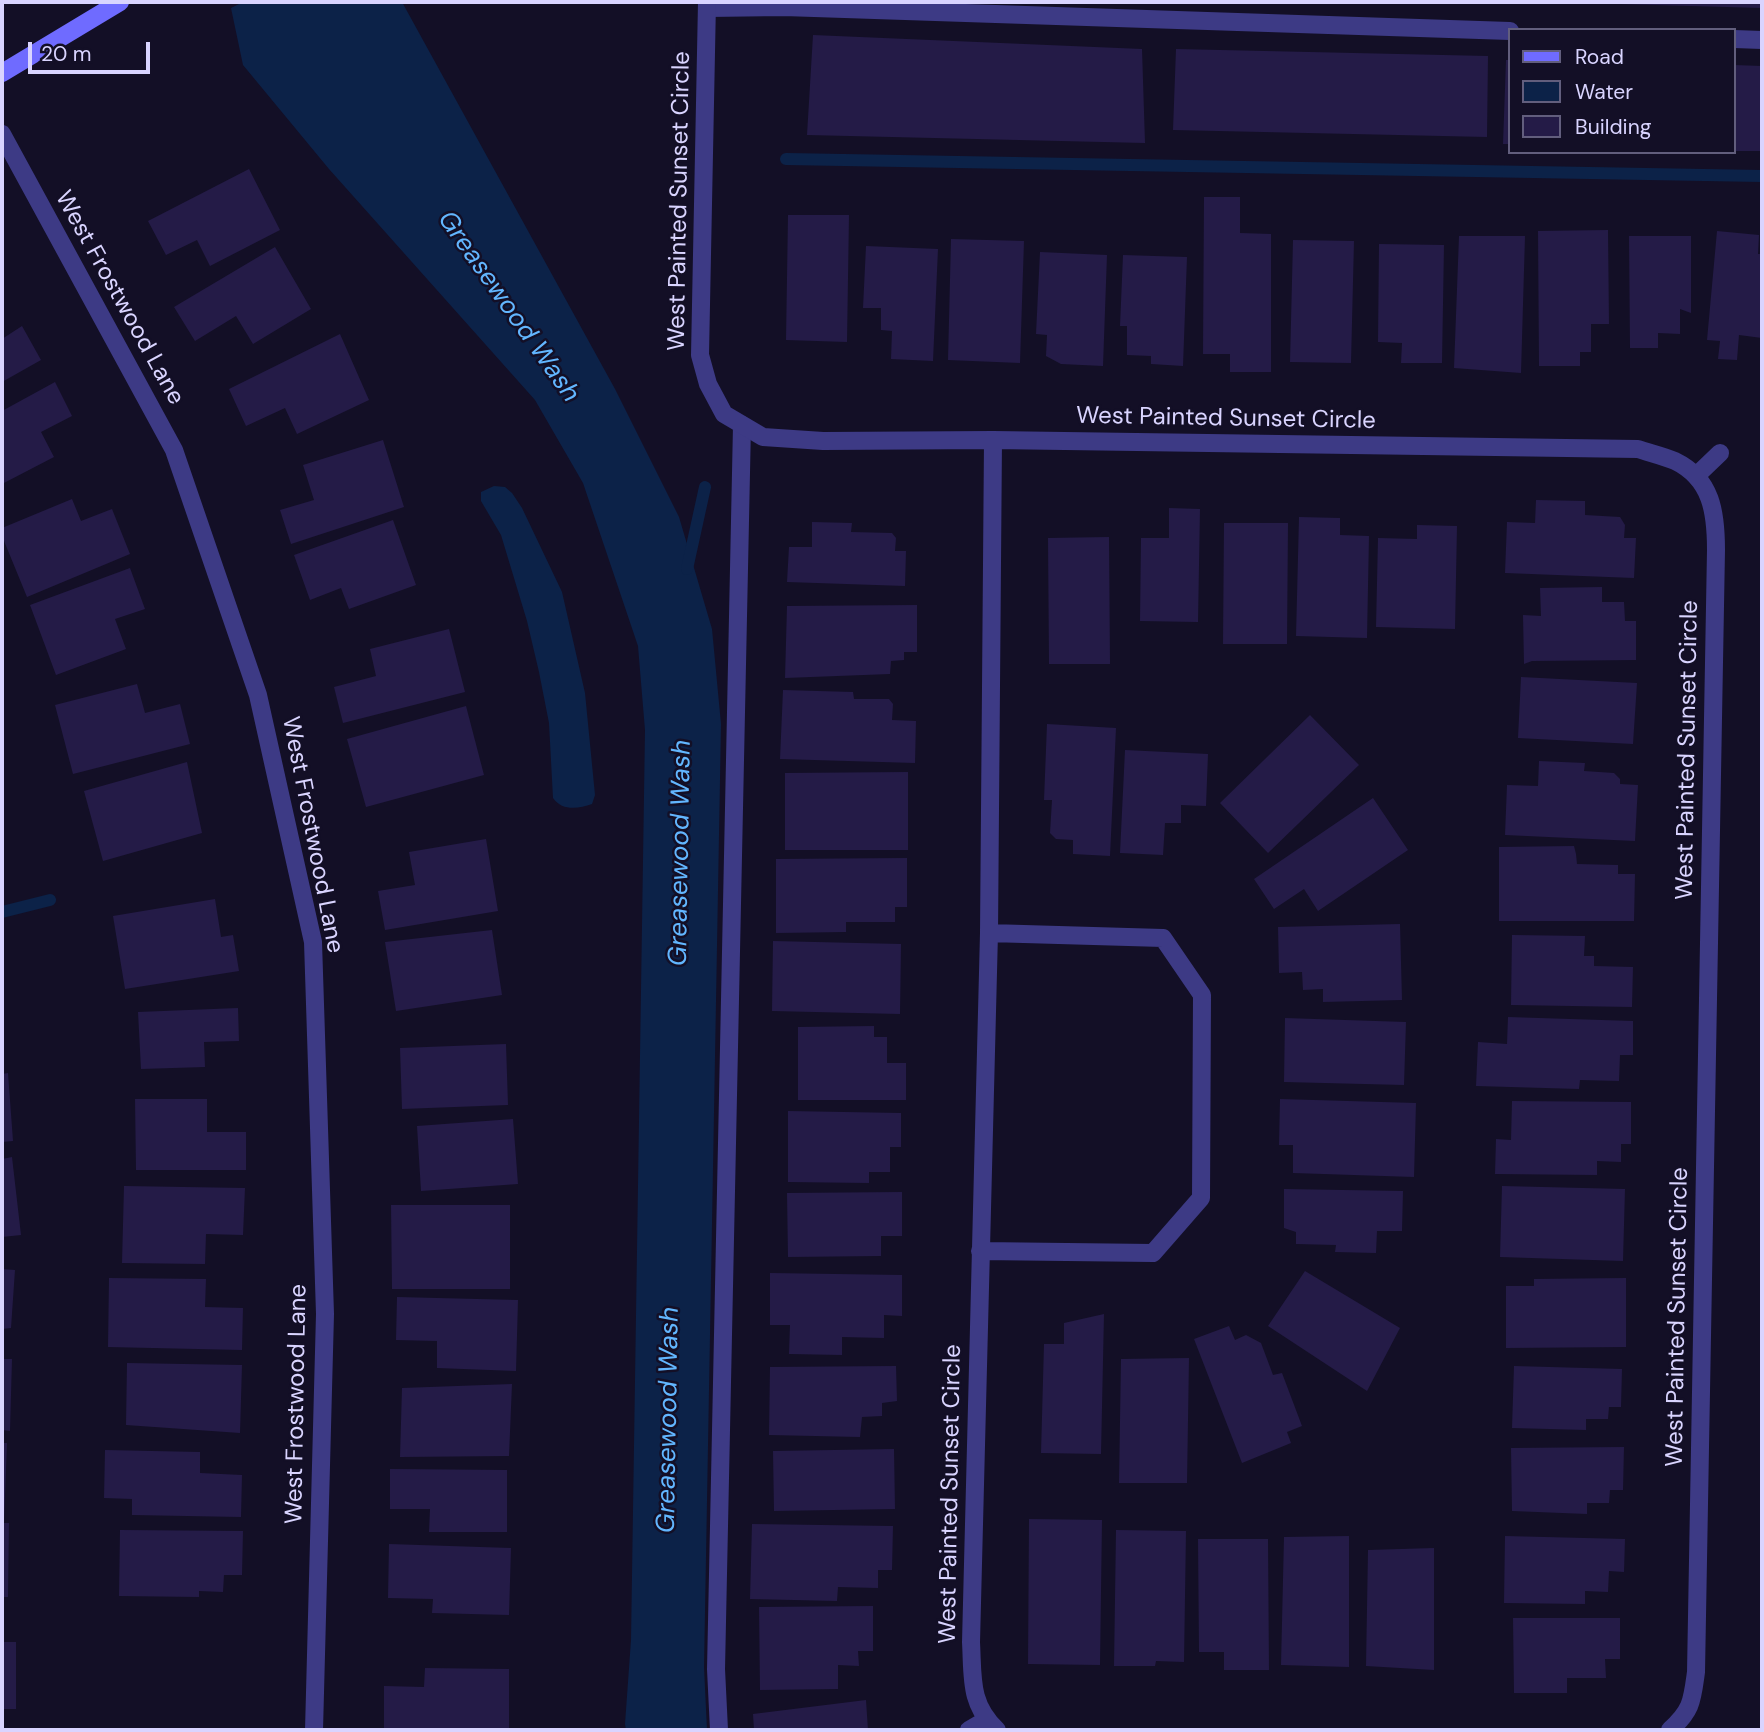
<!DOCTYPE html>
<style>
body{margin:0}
#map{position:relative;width:1764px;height:1732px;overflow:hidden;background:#130f26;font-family:"DM Sans",sans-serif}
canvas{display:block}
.frame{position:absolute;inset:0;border:4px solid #d9d4ff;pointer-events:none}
.legend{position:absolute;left:1508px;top:28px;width:228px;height:126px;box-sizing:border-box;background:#130f26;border:2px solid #625e7d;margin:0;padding:9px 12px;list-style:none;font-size:21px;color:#d9d4ff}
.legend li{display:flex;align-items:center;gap:14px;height:35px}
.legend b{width:35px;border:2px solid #625e7d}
.scale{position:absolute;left:28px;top:42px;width:122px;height:32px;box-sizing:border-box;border:4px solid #d9d4ff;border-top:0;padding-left:9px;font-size:21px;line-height:24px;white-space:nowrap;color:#d9d4ff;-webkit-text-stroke:5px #130f26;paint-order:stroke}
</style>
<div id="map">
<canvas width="1764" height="1732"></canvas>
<div class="frame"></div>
<ul class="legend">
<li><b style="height:9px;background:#6f6bff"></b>Road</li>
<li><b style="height:19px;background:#0c2248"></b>Water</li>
<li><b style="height:19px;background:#241b47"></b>Building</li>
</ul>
<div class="scale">20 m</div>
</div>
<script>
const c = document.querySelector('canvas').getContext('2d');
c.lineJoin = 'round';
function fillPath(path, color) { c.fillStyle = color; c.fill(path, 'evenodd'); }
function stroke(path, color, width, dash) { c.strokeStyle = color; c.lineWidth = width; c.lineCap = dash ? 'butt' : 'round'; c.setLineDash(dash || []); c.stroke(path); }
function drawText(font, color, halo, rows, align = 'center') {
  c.font = font + ' "DM Sans",sans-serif'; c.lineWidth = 5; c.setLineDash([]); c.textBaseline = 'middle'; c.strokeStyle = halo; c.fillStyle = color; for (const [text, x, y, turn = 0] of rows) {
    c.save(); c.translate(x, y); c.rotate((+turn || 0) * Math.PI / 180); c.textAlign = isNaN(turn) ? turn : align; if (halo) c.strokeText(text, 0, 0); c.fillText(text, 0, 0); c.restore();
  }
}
fillPath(new Path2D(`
 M243 2H402L615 389 679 517 712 629 721 724 704 1667 707 1730H626L625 1724 631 1640 645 730 638 646 583 483 535 400 329 169 243 65 231 8Z
 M494 486 505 487 512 493 522 508 562 592 585 693 595 795 592 804C578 809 562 811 553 798L549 723 539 672 527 621 501 535 481 501V492Z`), '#0c2248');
stroke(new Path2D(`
 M786 159 1762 176
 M687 569 705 487
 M2 912 50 900`), '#0c2248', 12);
fillPath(new Path2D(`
 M1619 2H1762V8L1619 4Z
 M813 35 1142 49 1145 143 807 135Z
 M1176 49 1488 56 1487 137 1173 130Z
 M1506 60H1510V144H1503Z
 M1734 65 1762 66V151H1734Z
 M249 169 280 230 210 266 197 240 166 255 148 221Z
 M1204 197H1240V233L1271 234V372H1230V354H1203Z
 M788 215H849L847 342 786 340Z
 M1608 230 1609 324H1591V352H1580V366H1539L1538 231Z
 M1717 231 1759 235 1758 254H1762V338L1739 335 1737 360 1718 359 1720 341 1707 340Z
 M1459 236H1525L1521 373 1454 368Z
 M1629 236H1691V313L1680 309V334L1658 333V348H1630Z
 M951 239 1024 241 1020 363 948 360Z
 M1293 240 1354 241 1351 363 1290 362Z
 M1379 244 1444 245 1442 363H1401L1402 343 1378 342Z
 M866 246 938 249 933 361 891 359 892 331 881 330V308H863Z
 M275 247 311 309 253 344 236 316 195 341 174 307Z
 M1040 252 1107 255 1103 366 1061 364 1046 356 1047 335 1036 334Z
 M1123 255 1187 257 1183 366 1151 364V356L1127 355V326H1120Z
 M22 326 41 360 2 382V339Z
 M340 334 369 400 297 434 285 408 246 426 229 389Z
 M55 382 72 416 41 432 54 457 2 484V411Z
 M383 440 404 507 291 544 280 510 314 500 303 465Z
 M72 499 81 521 112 509 130 554 27 597 2 536V528Z
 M1536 500 1585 501V515L1620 517 1625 525 1624 538H1636L1634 578 1505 573 1507 522 1535 523Z
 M1169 508 1200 509 1198 622 1140 621 1141 538H1169Z
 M1299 517 1340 518V535L1369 536 1367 638 1296 636Z
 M393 520 416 585 349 609 341 588 310 600 294 555Z
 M812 522 852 523 851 532 892 533 896 538 895 551H906L905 586 787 582 789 547H812Z
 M1224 523H1288L1287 644H1223Z
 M1417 525 1457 526 1455 629 1376 627 1378 538 1417 539Z
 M1109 537 1110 664H1049L1048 538Z
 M130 568 145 609 115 619 126 649 56 675 30 605Z
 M1602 587V602H1624L1625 621H1636V660L1532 661 1524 664 1523 615 1541 616 1540 588Z
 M917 605V652H904V660L891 661 890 674 785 678 787 606Z
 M449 629 465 692 343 723 334 687 376 676 370 649Z
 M1521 677 1637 683 1633 744 1518 738Z
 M137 684 145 713 180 704 190 744 73 774 55 705Z
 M783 690 853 692 854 699H889L893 704 892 720 916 721 915 763 780 759Z
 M466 706 484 775 366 807 347 739Z
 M1310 715 1359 765 1268 853 1220 803Z
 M1047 724 1116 728 1110 856 1073 854V840L1056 839 1050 833 1052 800H1044Z
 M1125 750 1208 754 1206 806 1181 805V823H1165L1163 855 1120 853Z
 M1539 761 1585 763 1584 771 1614 773 1620 779V784L1638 785 1635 841 1505 835 1507 785 1538 786Z
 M187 762 202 833 103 861 84 791Z
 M908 772V850H785V773Z
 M1373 798 1408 850 1318 911 1304 889 1274 909 1254 879Z
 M486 839 498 911 385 930 378 891 415 885 409 852Z
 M1574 846 1576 854 1577 864 1618 865V874H1635L1634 921H1499V847Z
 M907 858V907H895V922H846V932L776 933V859Z
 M215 899 221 937 233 935 239 971 125 989 113 916Z
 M1400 924 1402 1000 1323 1002V989L1303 990 1302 972 1279 973 1278 927Z
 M492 930 502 995 396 1011 385 942Z
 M1512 935 1585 936 1584 956H1594V966L1633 967 1632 1007 1511 1005Z
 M773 941 901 944 900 1014 772 1011Z
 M238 1008 239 1041 204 1042 205 1067 141 1069 138 1012Z
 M1508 1017 1633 1021V1055H1620L1619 1081 1580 1080 1579 1089 1476 1086 1478 1042 1507 1044Z
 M1285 1018 1406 1022 1404 1085 1284 1082Z
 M874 1026V1037H887V1063H906V1100H798V1027Z
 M506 1044 508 1105 402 1109 400 1048Z
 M8 1073 13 1141 2 1142V1074Z
 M135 1099H207V1132H246V1170H136Z
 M1280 1099 1416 1103 1414 1177 1293 1173V1145H1279Z
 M1512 1101 1631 1102V1144H1621V1162L1597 1161V1175L1495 1174 1496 1139 1511 1140Z
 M788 1111 901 1113V1147H890V1172H869V1183L788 1182Z
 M513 1119 518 1184 421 1191 417 1126Z
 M12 1157 21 1235 2 1237V1159Z
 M124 1186 245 1188 243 1235 206 1234 205 1264 122 1263Z
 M1502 1186 1625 1189 1623 1261 1500 1257Z
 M1284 1189 1403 1191 1402 1231H1377L1376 1253 1335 1252 1336 1245 1296 1244V1232L1284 1228Z
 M902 1192V1236H881V1256L788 1257 787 1193Z
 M391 1205H510V1289H392Z
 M2 1269 15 1270 11 1328 2 1329Z
 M1305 1271 1400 1328 1367 1391 1268 1326Z
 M770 1273 902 1275V1316L884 1315V1338L842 1337V1355L789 1354 790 1325H770Z
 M109 1278 206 1279 205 1307 243 1308 242 1350 108 1347Z
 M1626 1278V1347L1506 1348V1286H1534V1279Z
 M397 1297 518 1300 516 1371 437 1368V1341L396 1340Z
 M1104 1314 1101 1454 1041 1453 1044 1344H1064V1323Z
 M1229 1326 1235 1340 1246 1335 1261 1343 1273 1375 1282 1373 1302 1426 1287 1432 1291 1443 1242 1463 1194 1339Z
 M1189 1358 1187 1483H1119L1121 1359Z
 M2 1359H12L10 1431 2 1430Z
 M127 1363 242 1365 240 1433 126 1425Z
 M896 1366 897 1401 882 1403V1416L862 1417 860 1437 769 1435 770 1367Z
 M1514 1366 1622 1369 1621 1407H1609L1608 1419H1586V1430L1512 1428Z
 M512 1384 509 1456 400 1457 402 1388Z
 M2 1443H7L4 1523H9L8 1597H2Z
 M1624 1447 1623 1490H1610L1609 1503H1587V1514L1512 1511 1511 1448Z
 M894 1449 895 1509 774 1511 773 1451Z
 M105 1450 200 1452V1473L242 1475 241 1517 132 1515V1499L104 1498Z
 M390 1469 507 1470V1532H429L430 1509H390Z
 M1029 1519 1102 1520 1100 1665 1028 1664Z
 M752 1524 893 1526 892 1570H878V1588L838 1587 837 1601 750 1599Z
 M120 1530 243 1531 242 1575H224L223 1592 199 1591V1597L119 1596Z
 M1116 1530 1186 1531 1184 1662 1156 1661 1155 1666H1114Z
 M1349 1536V1667L1281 1665 1284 1537Z
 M1505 1536 1625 1539 1624 1572 1609 1571 1608 1592 1585 1591V1604L1504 1603Z
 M1198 1539H1268L1269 1670H1224V1652H1199Z
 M389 1544 511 1548 509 1615 432 1613 433 1599 388 1598Z
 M1434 1548V1670L1366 1666 1368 1550Z
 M873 1606V1651H858L859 1666 838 1665V1689L760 1690 759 1607Z
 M1513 1618H1620V1659H1605L1606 1678H1567V1693H1514Z
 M2 1642H16V1709H2Z
 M425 1668 509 1669V1730H384V1686L424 1687Z
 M866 1700 868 1730H754L753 1714Z`), '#241b47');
stroke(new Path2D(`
 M707 8 784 7 1510 31
 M1734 39 1762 40
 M719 1730 716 1669 742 425`), '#3d3a85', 18);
stroke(new Path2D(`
 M707 2 700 355 708 384 724 414 763 437 823 441 993 440
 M2 134 174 450 258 695 313 942 325 1314 314 1730
 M1696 476 1720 453
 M980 1251 1153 1253 1201 1198 1202 995 1163 938 989 933
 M969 1730 986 1720
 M997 1730C969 1704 973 1677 971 1642L989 933 993 440 1638 449C1650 453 1663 456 1675 461 1712 479 1716 513 1716 550L1696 1672C1692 1701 1692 1710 1670 1730`), '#3d3a85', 18);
stroke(new Path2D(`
 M2 73 120 2`), '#6f6bff', 18);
drawText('24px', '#d9d4ff', '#130f26', [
 ["West Painted Sunset Circle",680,201,-89],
 ["West Frostwood Lane",119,298,61],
 ["West Painted Sunset Circle",1226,419,1],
 ["West Painted Sunset Circle",1688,750,-89],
 ["West Frostwood Lane",312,835,79],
 ["West Painted Sunset Circle",1678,1317,-89],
 ["West Frostwood Lane",297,1404,-89],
 ["West Painted Sunset Circle",951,1494,-89]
]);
drawText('italic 26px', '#62b6ff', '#130f26', [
 ["Greasewood Wash",508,307,55],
 ["Greasewood Wash",681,853,-89],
 ["Greasewood Wash",669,1420,-89]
]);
</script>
